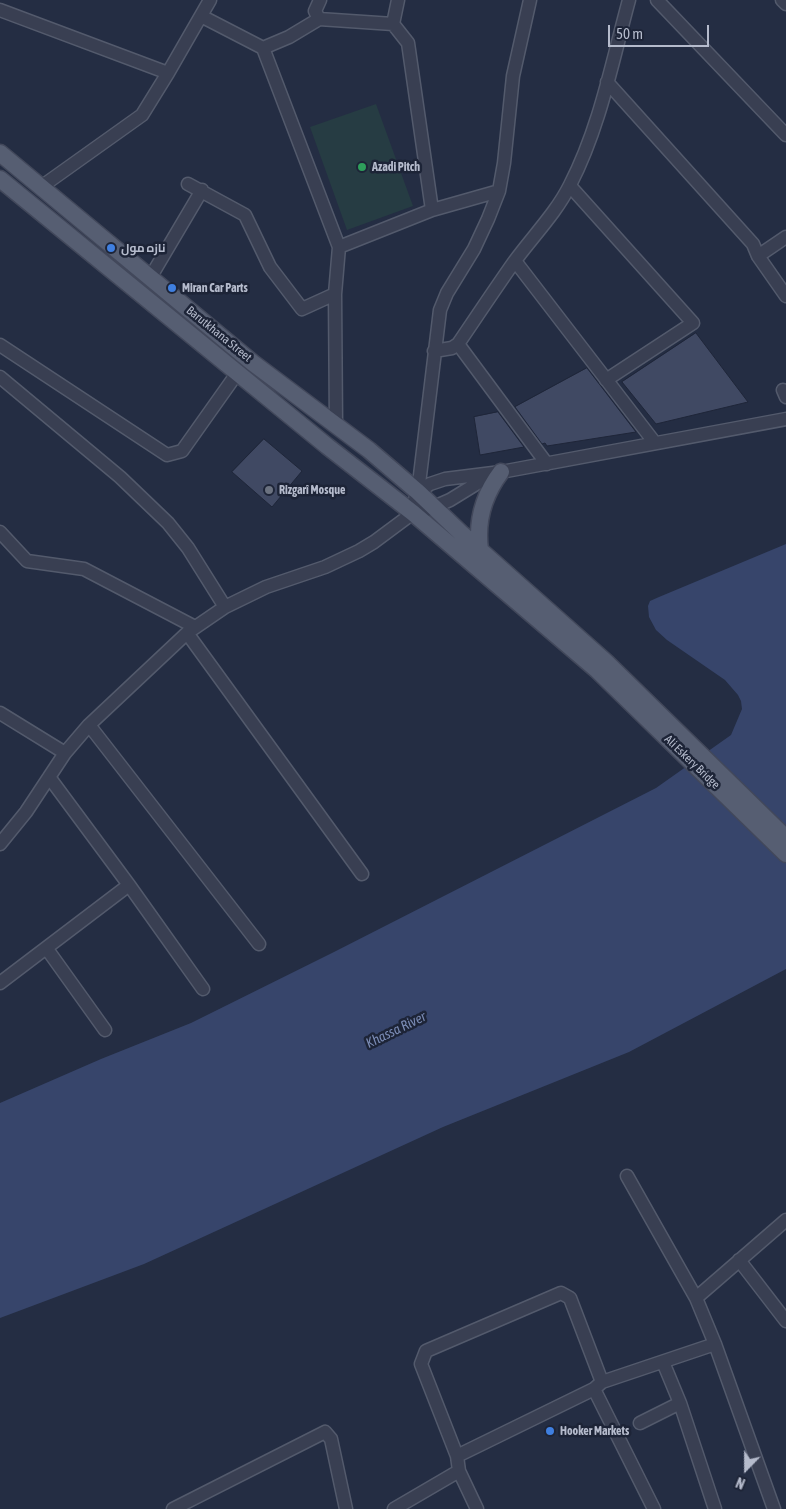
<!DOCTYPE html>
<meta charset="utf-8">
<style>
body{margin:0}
#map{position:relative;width:786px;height:1509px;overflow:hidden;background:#242d43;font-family:"Asap Condensed",sans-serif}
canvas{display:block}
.north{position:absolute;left:721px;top:1444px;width:50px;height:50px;-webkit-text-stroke:4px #1d2437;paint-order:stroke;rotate:202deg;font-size:14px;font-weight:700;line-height:20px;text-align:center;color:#b5bbcc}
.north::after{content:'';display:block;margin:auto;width:18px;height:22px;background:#b5bbcc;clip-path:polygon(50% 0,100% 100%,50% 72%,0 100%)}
.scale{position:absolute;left:608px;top:25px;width:101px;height:22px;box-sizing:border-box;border:2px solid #b5bbcc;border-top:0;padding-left:6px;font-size:15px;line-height:18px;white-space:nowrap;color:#b5bbcc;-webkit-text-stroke:4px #1d2437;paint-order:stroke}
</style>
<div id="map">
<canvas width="786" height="1509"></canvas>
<div class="north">N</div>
<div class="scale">50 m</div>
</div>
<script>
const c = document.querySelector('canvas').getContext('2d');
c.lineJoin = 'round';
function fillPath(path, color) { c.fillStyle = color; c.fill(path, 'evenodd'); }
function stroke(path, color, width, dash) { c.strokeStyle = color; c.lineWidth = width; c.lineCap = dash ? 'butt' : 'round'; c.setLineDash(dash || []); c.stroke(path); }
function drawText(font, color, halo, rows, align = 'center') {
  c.font = font + ' "Asap Condensed",Cairo,sans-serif'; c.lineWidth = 5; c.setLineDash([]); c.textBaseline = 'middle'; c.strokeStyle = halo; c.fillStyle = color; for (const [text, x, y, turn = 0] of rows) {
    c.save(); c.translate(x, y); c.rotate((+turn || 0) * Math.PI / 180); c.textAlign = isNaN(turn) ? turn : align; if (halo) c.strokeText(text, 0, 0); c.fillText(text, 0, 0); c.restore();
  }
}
fillPath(new Path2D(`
 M376 104 413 206 347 230 310 127Z`), '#263c43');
fillPath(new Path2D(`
 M786 544V969L629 1052 443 1127 144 1264 0 1318V1103L101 1059 191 1023 334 952 656 788 731 735 742 709 741 701 738 695 725 680 667 640 656 630 649 617 648 606 650 601 659 597Z`), '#37456b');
const building = new Path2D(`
 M696 333 748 402 656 424 622 382Z
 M587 368 636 432 547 446 545 443 542 444 515 407Z
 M498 412 524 447 480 455 474 417Z
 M264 439 302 471 272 507 232 472Z`);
fillPath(building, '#404963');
stroke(building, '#1f2639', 1);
const minor = new Path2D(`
 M320 0 315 11 319 19 393 24 408 43 432 210
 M657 0 786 135
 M782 0 786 4
 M0 10 168 73
 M201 16 263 48 339 247 335 294 336 427
 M393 24 398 0
 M263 48 289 37 319 19
 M607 82 753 244 758 256 786 296
 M188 184 245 215 270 267 302 309 335 294
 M570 186 693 323 606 380
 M41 187 142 115 168 73 210 0
 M339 247 432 210 499 191
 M758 256 786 237
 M515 261 655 443
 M150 278 202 190
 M458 344 547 464
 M0 345 167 455 182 451 238 372
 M434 351 452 348 458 344C477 316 495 289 514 262 533 236 556 213 570 185 600 127 612 62 629 0
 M0 377 120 477 168 523 188 548 225 607
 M783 390 786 397
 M418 492 440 310 447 293 474 249 488 219 499 191 504 163 513 76 530 0
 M413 513 414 502 418 492 430 484 445 479 501 472 786 419
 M0 532 27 561 84 569 195 627
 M187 633 362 874
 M0 713 65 753
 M89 725 259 944
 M49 777 129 885 203 989
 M0 844 26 812 65 753 89 725 187 633 225 607 266 587 325 567 359 551 374 542 413 513 427 510 450 500 494 473
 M47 949 105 1030
 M0 983 129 885
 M627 1176 696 1298 715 1344 774 1509
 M739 1260 786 1321
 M696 1298 786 1220
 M663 1362 680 1403 715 1509
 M594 1389 654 1509
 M640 1423 680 1403
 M457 1456 594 1389 602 1382 715 1344
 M173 1509 325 1432 331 1439 346 1509
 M394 1509 459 1471
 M477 1509 459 1471 457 1456 421 1364 426 1351 561 1293 570 1298 602 1382`);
const major = new Path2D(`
 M0 153 253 363 369 450 418 492 462 534 606 662 786 838
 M0 179 327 446 413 513 597 670 786 854
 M480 550C476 521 483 496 501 472`);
stroke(minor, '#535a6c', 15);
stroke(major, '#42485b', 19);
stroke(minor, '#393f52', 12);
stroke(major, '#565e72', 16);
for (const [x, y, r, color] of [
 [362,167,5,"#2e9e5b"],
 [111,248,5,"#3f7fe0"],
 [172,288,5,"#3f7fe0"],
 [269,490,5,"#6b7280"],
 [550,1431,5,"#3f7fe0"]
]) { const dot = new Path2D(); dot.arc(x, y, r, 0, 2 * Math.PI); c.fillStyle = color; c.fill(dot); stroke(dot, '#1d2437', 2); }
drawText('bold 12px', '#b5bbcc', '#1d2437', [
 ["Azadi Pitch",372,167],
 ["نازه مول",121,248],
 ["Miran Car Parts",182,288],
 ["Rizgarî Mosque",279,490],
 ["Hooker Markets",560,1431]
], 'left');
drawText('12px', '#b5bbcc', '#1d2437', [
 ["Barutkhana Street",219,334,39],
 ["Ali Eskery Bridge",692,762,44]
]);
drawText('italic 14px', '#7b8cb5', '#1d2437', [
 ["Khassa River",396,1030,-26]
]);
</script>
